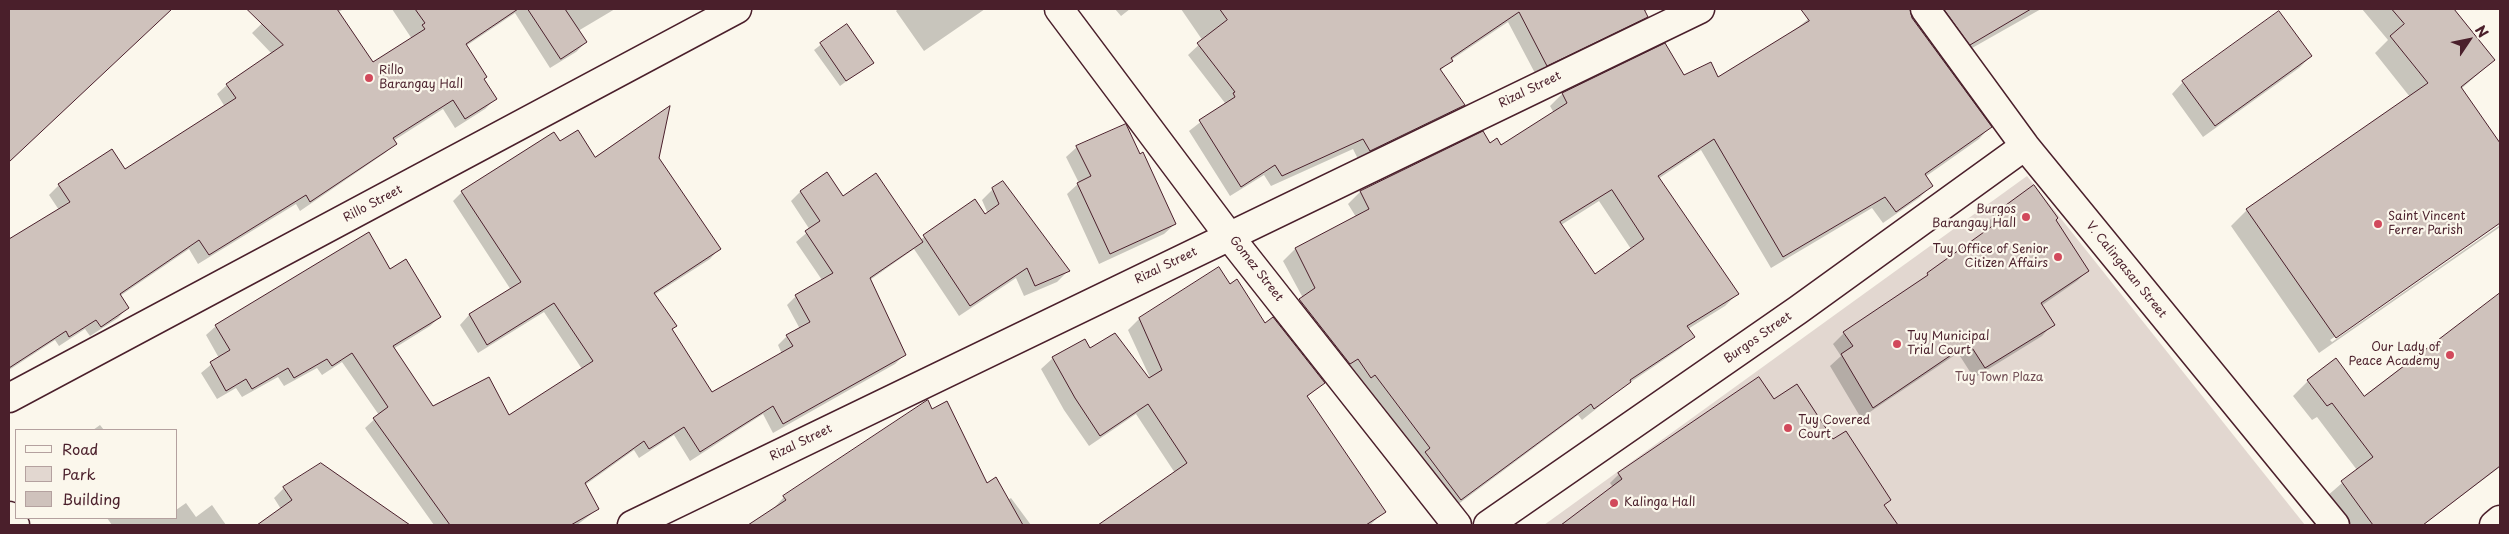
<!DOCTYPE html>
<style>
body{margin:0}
#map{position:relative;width:2509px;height:534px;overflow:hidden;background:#fbf7ec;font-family:"Playpen Sans",sans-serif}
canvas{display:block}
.frame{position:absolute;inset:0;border:10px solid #4a1f2b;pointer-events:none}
.legend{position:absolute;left:15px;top:429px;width:162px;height:90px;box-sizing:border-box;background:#fbf7ec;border:1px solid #b4a19f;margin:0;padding:6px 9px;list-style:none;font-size:15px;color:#4a1f2b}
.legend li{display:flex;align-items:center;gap:10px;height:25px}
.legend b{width:25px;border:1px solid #b4a19f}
.north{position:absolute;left:2444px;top:15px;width:50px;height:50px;-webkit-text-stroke:4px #fbf7ec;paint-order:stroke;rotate:56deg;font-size:14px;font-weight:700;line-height:20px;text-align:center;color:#4a1f2b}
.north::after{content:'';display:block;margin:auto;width:18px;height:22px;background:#4a1f2b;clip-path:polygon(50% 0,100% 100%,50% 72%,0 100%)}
</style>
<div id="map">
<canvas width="2509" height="534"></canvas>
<div class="frame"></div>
<ul class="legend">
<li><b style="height:6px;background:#fbf7ec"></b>Road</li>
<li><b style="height:14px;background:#e2d7d0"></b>Park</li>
<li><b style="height:14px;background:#cfc2bc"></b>Building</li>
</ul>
<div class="north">N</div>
</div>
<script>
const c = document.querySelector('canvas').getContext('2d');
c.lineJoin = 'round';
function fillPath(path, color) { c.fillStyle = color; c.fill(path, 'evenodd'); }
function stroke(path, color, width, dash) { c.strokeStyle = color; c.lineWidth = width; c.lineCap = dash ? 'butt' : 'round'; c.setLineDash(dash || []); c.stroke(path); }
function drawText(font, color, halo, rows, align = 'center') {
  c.font = font + ' "Playpen Sans",sans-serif'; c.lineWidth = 4.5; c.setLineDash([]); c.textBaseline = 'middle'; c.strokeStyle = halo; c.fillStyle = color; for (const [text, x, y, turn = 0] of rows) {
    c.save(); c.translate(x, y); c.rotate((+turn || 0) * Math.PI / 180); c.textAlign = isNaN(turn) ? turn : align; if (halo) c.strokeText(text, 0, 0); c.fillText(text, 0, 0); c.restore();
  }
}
fillPath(new Path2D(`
 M2027 176 2305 525H1544Z`), '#e2d7d0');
fillPath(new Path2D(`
 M9 9H154L162 17 9 162Z
 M277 9H344L338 12 373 64 412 39 392 9H615L578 31 586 42 576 52 550 68 515 13 466 46 495 99 485 109 455 128 443 109 393 141 395 143 385 153 300 211 296 204 198 264 189 249 120 296 127 308 118 318 90 336 85 329 59 346 55 340 9 370V240L59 210 49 195 59 185 125 171 225 107 217 94 227 85 272 54 252 33Z
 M898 9H985L924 51 896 11Z
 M1115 9H1130L1121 16Z
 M1181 9H1649L1644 12 1647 16 1636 27 1536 75 1508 22 1451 60 1440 71 1463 105 1453 116 1359 161 1353 149 1271 186 1264 175 1230 196 1189 131 1225 103 1188 55 1203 41Z
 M1820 9H1908L1911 19 1990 127 1979 139 1925 177 1931 186 1919 198 1883 223 1872 208 1771 268 1701 150 1658 179 1737 294 1725 306 1688 329 1693 336 1681 348 1625 386 1582 420 1578 415 1449 511 1288 312 1303 298 1283 261 1295 249 1356 217 1348 204 1360 192 1490 144 1501 146 1554 113 1550 106 1562 94 1664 45 1684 77 1718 78 1795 30ZM1599 201 1631 249 1595 276 1561 225Z
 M1921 9H2041L1958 56Z
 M2362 9H2453L2494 60 2461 89 2500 145V222L2330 340 2332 342 2500 225V227L2319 353 2231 226 2247 210 2410 97 2375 53 2388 40Z
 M846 25 872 62 840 86 814 50Z
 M2311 56 2299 68 2203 137 2172 94 2183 82Z
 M559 143 595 159 658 158 719 249 710 259 654 295 671 330 712 394 782 354 778 345 787 336 800 329 787 305 796 296 822 280 796 242 810 230 791 201 800 192 827 174 843 198 920 240 975 201 985 216 988 214 982 200 993 189 1068 271 1057 282 1024 296 1016 278 959 316 914 249 870 280 905 354 895 364 773 433 763 414 690 461 674 435 639 458 634 450 585 485 598 509 577 525H434L365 428 379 415 342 362 322 375 317 368 284 386 278 377 242 397 236 388 217 399 201 373 219 358 206 335 216 326 390 270 440 317 430 326 393 349 433 407 508 417 582 369 544 312 478 353 460 325 469 315 511 290 453 201 462 192Z
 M1077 147 1175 224 1164 234 1099 264 1067 194 1079 183 1066 157Z
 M1994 216 2054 220 2088 270 2077 281 2041 306 2053 324 2042 336 1974 378 1958 353 1861 418 1830 366 1841 356 1833 344 1844 333 1921 281 1987 232 1983 227Z
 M1229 286 1323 383 1306 398 1384 512 1370 525H1106L1175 473 1136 414 1089 446 1064 410 1041 369 1053 358 1090 350 1152 382 1128 330 1139 319Z
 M2500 295V467L2423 525H2347L2326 497 2357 470 2317 417 2312 420 2293 396 2308 381 2363 398Z
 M1774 401 1832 441 1889 500 1883 506 1896 525H1563L1613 487 1610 483 1619 474Z
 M932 411 986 484 1008 500 1011 498 1031 525H927L920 515 905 525H751L775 509 774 508 784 497Z
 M100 425 104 430H93Z
 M321 464 408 525H259L281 509 274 498 284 488Z
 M186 503 196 517 212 505 226 525H112L107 518H176V510Z`), '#0003');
const building = new Path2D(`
 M9 9H172L9 162Z
 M247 9H337L373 62 425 29 422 25 425 23 415 9H518L466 44 487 77 484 79 497 99 465 119 453 100 393 138 397 144 310 202 306 195 209 255 199 240 120 294 129 308 101 327 96 320 69 337 66 331 9 368V239L70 202 58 184 112 149 125 169 236 98 226 84 283 45Z
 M528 9H565L587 42 561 59Z
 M1220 9H1644L1648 17 1547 66 1519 12 1451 58 1453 61 1440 69 1465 105 1370 151 1363 139 1282 176 1275 165 1241 187 1199 120 1235 97 1233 93 1235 92 1197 43 1227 20Z
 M1801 9H1910L1912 18 1992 127 1925 174 1933 186 1896 212 1885 197 1783 257 1714 139 1658 176 1739 294 1687 326 1695 337 1630 380 1631 382 1594 409 1591 404 1461 500 1425 452 1430 448 1375 375 1371 378 1358 359 1350 364 1299 299 1315 288 1295 248 1369 209 1360 191 1483 131 1490 143 1497 138 1501 145 1567 103 1562 93 1665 43 1684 75 1711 62 1718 77 1809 21ZM1612 190 1644 239 1595 274 1560 222Z
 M1944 9H2031L1970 45Z
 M2392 9H2454L2495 60 2461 87 2500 143V223L2336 338 2246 209 2428 83 2390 36 2404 24Z
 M2279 11 2312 56 2215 126 2182 81Z
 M847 24 874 63 846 81 820 43Z
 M670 106 659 158 721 249 654 293 677 326 672 329 712 392 793 346 786 335 810 322 795 295 833 273 805 231 820 221 800 191 827 172 843 196 876 173 923 242 870 278 906 355 783 424 773 406 700 452 684 427 649 449 644 441 585 483 599 509 571 525H450L373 418 388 407 352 353 332 366 327 359 294 378 288 368 252 389 246 379 226 391 210 362 230 350 215 325 369 232 390 269 406 259 441 317 393 346 433 406 489 377 509 415 593 361 554 303 487 345 469 314 521 282 461 191 554 132 560 141 578 130 595 157Z
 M1126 124 1140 154 1143 152 1176 224 1110 254 1077 183 1091 176 1076 146Z
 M1003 181 1070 271 1035 286 1027 268 970 306 923 235 975 199 985 214 999 204 992 188Z
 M2034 185 2058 218 2056 220 2089 271 2041 303 2055 325 1985 368 1969 343 1873 408 1841 354 1853 346 1843 332 1928 275 1927 273 1998 222 1993 215Z
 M1219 267 1230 284 1237 279 1265 323 1273 317 1325 383 1307 396 1386 512 1366 525H1098L1187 463 1148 404 1100 436 1075 398 1052 357 1085 339 1090 348 1115 333 1149 378 1162 370 1139 318Z
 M2500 293V466L2423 525H2373L2341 481 2373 457 2332 403 2327 406 2307 380 2336 358 2364 396Z
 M1759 377 1774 399 1797 384 1833 439 1846 431 1891 500 1884 505 1898 525H1561L1622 479 1618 473Z
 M928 400 932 409 947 401 987 483 996 477 1023 525H748L786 500 783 496Z
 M321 463 364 493 410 525H257L292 500 283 487Z`);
fillPath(building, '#cfc2bc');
stroke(building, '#4a1f2b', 1);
const minor = new Path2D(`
 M1059 9 1229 236
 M1925 9 2025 146 2335 525
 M9 398 737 9
 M9 516 15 525
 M1488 525 1798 310 2025 146`);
const tertiary = new Path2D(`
 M1229 236 1457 525
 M2494 525 2500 520`);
const secondary = new Path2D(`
 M632 525 1700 9`);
stroke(minor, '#4a1f2b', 31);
stroke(tertiary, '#4a1f2b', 31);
stroke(secondary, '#4a1f2b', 31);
stroke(minor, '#fbf7ec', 28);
stroke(tertiary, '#fbf7ec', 28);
stroke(secondary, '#fbf7ec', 28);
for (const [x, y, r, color] of [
 [369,78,5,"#d1495b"],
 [2026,217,5,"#d1495b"],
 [2378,224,5,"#d1495b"],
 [2058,257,5,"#d1495b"],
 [1897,344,5,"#d1495b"],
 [2450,355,5,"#d1495b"],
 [1788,428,5,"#d1495b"],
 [1614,503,5,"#d1495b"]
]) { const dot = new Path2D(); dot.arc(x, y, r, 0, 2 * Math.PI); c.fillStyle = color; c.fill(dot); stroke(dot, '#fbf7ec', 2); }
drawText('12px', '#4a1f2b', '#fbf7ec', [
 ["Rillo",379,71],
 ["Barangay Hall",379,85],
 ["Burgos",2016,210,"right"],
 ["Barangay Hall",2016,224,"right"],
 ["Saint Vincent",2388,217],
 ["Ferrer Parish",2388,231],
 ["Tuy Office of Senior",2048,250,"right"],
 ["Citizen Affairs",2048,264,"right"],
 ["Tuy Municipal",1907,337],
 ["Trial Court",1907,351],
 ["Our Lady of",2440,348,"right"],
 ["Peace Academy",2440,362,"right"],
 ["Tuy Covered",1798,421],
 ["Court",1798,435],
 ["Kalinga Hall",1624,503]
], 'left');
drawText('12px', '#4a1f2b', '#fbf7ec', [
 ["Rizal Street",1530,90,-26],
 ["Rillo Street",373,204,-28],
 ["Rizal Street",1166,266,-26],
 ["Gomez Street",1256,269,52],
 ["V. Calingasan Street",2126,270,51],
 ["Burgos Street",1758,338,-35],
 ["Rizal Street",801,443,-26]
]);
drawText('12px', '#704d54', '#fbf7ec', [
 ["Tuy Town Plaza",1999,378]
]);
</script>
